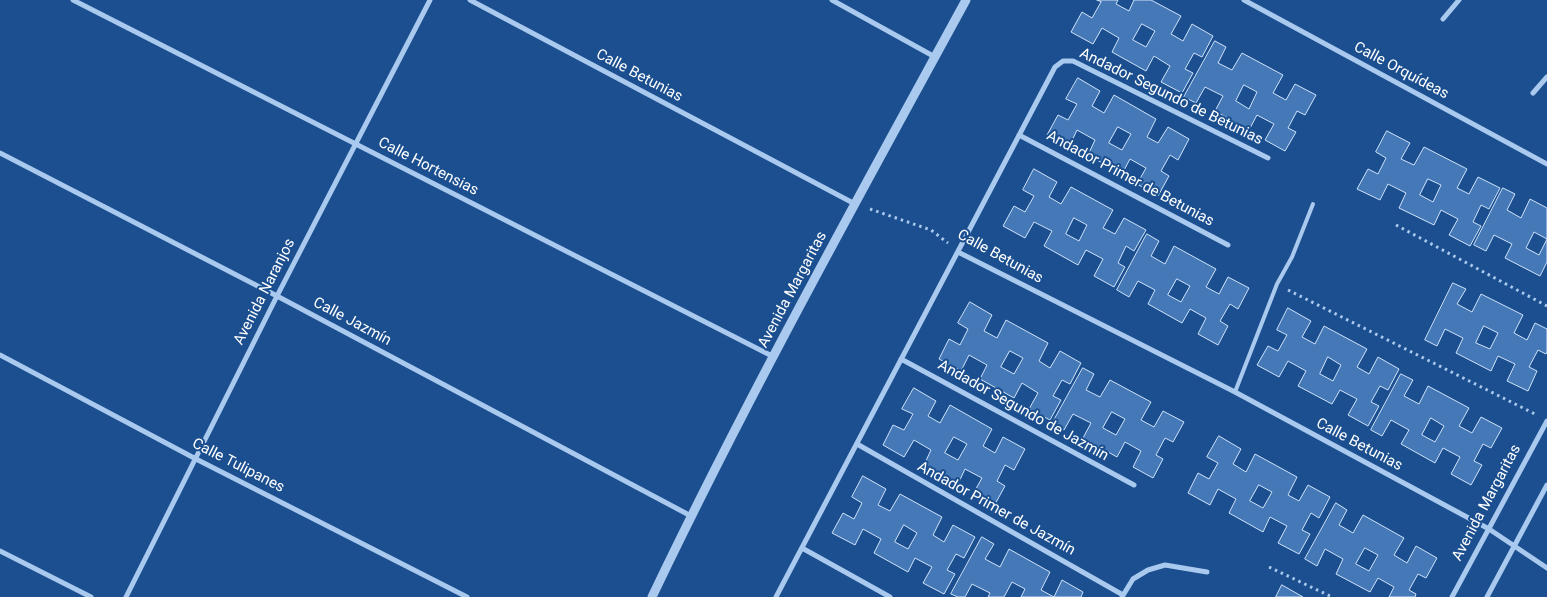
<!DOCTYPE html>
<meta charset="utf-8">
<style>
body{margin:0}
canvas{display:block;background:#1b4f8f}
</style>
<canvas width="1547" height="597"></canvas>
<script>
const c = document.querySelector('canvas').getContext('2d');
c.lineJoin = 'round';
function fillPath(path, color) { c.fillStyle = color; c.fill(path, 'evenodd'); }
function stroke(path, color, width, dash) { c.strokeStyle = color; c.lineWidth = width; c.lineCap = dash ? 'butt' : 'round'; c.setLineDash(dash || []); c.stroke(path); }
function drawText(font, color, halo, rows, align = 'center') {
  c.font = font + ' Roboto,sans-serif'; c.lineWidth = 4; c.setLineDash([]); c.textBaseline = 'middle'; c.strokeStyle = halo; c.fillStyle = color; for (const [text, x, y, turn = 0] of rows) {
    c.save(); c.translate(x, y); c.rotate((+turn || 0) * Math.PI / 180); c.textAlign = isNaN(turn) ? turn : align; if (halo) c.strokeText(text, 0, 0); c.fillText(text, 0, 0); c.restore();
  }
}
const building = new Path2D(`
 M1097 0H1118L1116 4 1129 11 1134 0H1151L1181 16 1171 34 1183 41 1192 24 1213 36 1202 57 1194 53 1185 69 1193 73 1182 93 1161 82 1170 66 1154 56 1146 71 1112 52 1119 38 1102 28 1093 44 1071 32 1082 12 1092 18 1101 2ZM1142 24 1155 31 1146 47 1133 40Z
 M1215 41 1226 47 1218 63 1232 70 1242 53 1283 75 1273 93 1286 100 1295 84 1316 95 1305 115 1297 111 1288 128 1296 132 1285 151 1265 140 1274 124 1257 115 1249 130 1215 111 1223 96 1205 87 1196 103 1184 97ZM1244 85 1257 92 1249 109 1236 101Z
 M1078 78 1100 91 1092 106 1104 113 1114 95 1156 119 1147 137 1158 143 1168 127 1189 139 1178 160 1170 155 1161 171 1169 176 1158 196 1137 184 1146 168 1130 159 1122 174 1088 155 1095 140 1077 130 1069 147 1047 135 1058 115 1068 120 1077 104 1066 99ZM1118 127 1131 134 1122 150 1109 143Z
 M1387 131 1410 143 1401 159 1414 165 1424 147 1467 169 1457 188 1469 194 1478 177 1500 188 1489 209 1481 205 1473 222 1481 226 1470 246 1449 235 1458 219 1441 210 1434 225 1399 208 1406 193 1388 184 1380 200 1357 189 1368 169 1378 174 1386 158 1376 152ZM1428 179 1441 185 1433 202 1420 195Z
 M1034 169 1057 182 1049 197 1061 204 1071 187 1113 210 1103 228 1115 234 1124 218 1146 230 1134 251 1126 246 1118 263 1125 267 1114 287 1094 276 1103 259 1086 250 1078 265 1044 246 1052 231 1034 222 1025 238 1003 226 1014 206 1025 212 1034 196 1023 190ZM1074 218 1087 225 1079 241 1066 234Z
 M1503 188 1515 194 1507 210 1521 218 1530 199 1547 208V239L1534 232 1526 248 1539 255 1547 239V262L1540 276 1505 258 1512 244 1494 235 1486 251 1474 245Z
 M1147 234 1159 241 1151 256 1165 264 1174 246 1216 269 1206 287 1219 294 1228 277 1249 288 1238 309 1230 304 1220 321 1228 326 1218 345 1198 334 1206 318 1190 309 1182 323 1148 304 1155 290 1138 281 1129 297 1117 290ZM1177 279 1190 286 1181 302 1168 295Z
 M1453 283 1466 289 1457 304 1472 312 1481 294 1523 315 1514 333 1527 340 1535 323 1547 329V352L1546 354 1538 350 1529 367 1537 371 1528 391 1507 381 1515 364 1498 356 1491 371 1456 353 1463 338 1445 329 1437 346 1425 340ZM1484 326 1498 333 1490 349 1476 343Z
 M970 302 992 315 984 331 997 338 1006 320 1048 343 1039 361 1050 368 1060 351 1081 363 1070 384 1062 380 1053 396 1061 400 1050 420 1029 409 1038 393 1022 383 1014 398 980 379 987 365 969 355 961 371 939 359 949 339 960 345 968 329 958 323ZM1010 351 1023 358 1014 374 1001 367Z
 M1288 308 1311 321 1302 337 1315 344 1324 326 1367 349 1357 367 1369 374 1378 357 1399 369 1388 390 1380 386 1371 402 1379 406 1368 426 1348 415 1357 399 1340 390 1332 404 1298 386 1306 371 1288 361 1279 377 1257 365 1268 346 1278 351 1287 335 1277 330ZM1328 357 1341 365 1333 381 1320 374Z
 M1083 368 1094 374 1086 390 1100 397 1110 380 1151 402 1141 420 1154 427 1163 411 1184 422 1173 442 1165 438 1156 455 1163 459 1153 478 1133 467 1141 451 1125 442 1117 457 1083 438 1091 423 1073 414 1064 430 1052 424ZM1112 412 1125 419 1116 435 1103 428Z
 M1401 374 1413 380 1404 396 1419 404 1428 386 1469 408 1459 426 1472 433 1481 417 1502 428 1491 448 1483 444 1474 461 1482 465 1471 485 1451 474 1460 457 1443 448 1435 463 1401 444 1409 430 1391 420 1382 436 1371 430ZM1431 418 1444 426 1435 442 1422 435Z
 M914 388 936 401 928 416 940 423 950 405 992 429 983 446 995 453 1003 437 1025 449 1014 470 1005 465 997 481 1005 486 994 506 973 494 982 478 965 469 958 484 924 465 931 450 914 440 904 457 883 445 893 425 904 430 913 414 902 409ZM954 437 967 444 958 460 945 453Z
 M1219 436 1241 449 1233 464 1246 472 1255 454 1297 477 1288 495 1299 501 1308 485 1330 497 1319 518 1311 513 1302 530 1310 534 1299 554 1278 543 1287 526 1270 517 1263 532 1229 513 1236 499 1218 489 1210 505 1188 493 1198 473 1209 479 1218 463 1207 457ZM1259 485 1272 492 1263 508 1250 501Z
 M863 476 886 489 878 505 890 511 900 494 942 517 933 535 944 542 953 525 975 537 964 558 956 554 947 570 955 574 944 594 923 583 932 567 915 558 908 572 874 553 881 539 863 529 855 545 832 533 843 513 854 519 862 503 852 497ZM904 525 917 533 908 549 895 542Z
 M1336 503 1347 510 1339 525 1353 533 1363 515 1404 538 1394 555 1407 563 1416 546 1437 558 1426 578 1418 574 1409 590 1416 594 1415 597H1389L1394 587 1378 578 1370 592 1336 574 1343 559 1325 549 1317 566 1305 559ZM1365 548 1378 555 1369 571 1356 564Z
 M982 537 994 544 985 559 1000 567 1009 549 1050 572 1041 590 1054 597 1062 580 1083 592 1081 597H1021L1025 589 1012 582 1004 597H988L990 593 972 584 965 597H958L951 594Z
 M1282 585 1303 597H1276Z`);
fillPath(building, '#4478b7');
stroke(building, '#cfe3fa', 1);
stroke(new Path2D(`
 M870 209 931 230 948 243
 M1396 225 1547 306
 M1288 290 1535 414
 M1269 567 1332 597`), '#a9c9ee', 3, [2.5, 4]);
stroke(new Path2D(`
 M1235 392 1277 284 1292 257 1313 204`), '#a9c9ee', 4);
stroke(new Path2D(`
 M73 0 772 356
 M470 0 855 204
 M832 0 935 57
 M1244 0 1547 164
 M1443 19 1459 0
 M1533 93 1547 77
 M1019 135 1228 245
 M0 153 277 296 691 516
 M958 252 1235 392 1489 529 1547 568
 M0 355 196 459 467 597
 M901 359 1134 485
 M857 444 1123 595
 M802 548 890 597
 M0 551 91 597
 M126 597 277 296 430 0
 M776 597 1055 67 1063 61H1073L1268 158
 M1122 597 1133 579 1148 570 1165 565 1207 572
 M1452 597 1547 421
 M1487 597 1547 485`), '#a9c9ee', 5);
stroke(new Path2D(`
 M652 597C749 394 858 198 966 0`), '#a9c9ee', 9);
drawText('15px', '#fff', '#1b4f8f', [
 ["Calle Orquídeas",1401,71,28],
 ["Calle Betunias",639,76,28],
 ["Andador Segundo de Betunias",1171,97,26],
 ["Calle Hortensias",428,167,27],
 ["Andador Primer de Betunias",1130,179,28],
 ["Calle Betunias",1000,257,29],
 ["Avenida Margaritas",793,290,-62],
 ["Avenida Naranjos",265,292,-63],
 ["Calle Jazmín",352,322,28],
 ["Andador Segundo de Jazmín",1023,411,29],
 ["Calle Betunias",1359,445,28],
 ["Calle Tulipanes",238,466,27],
 ["Avenida Margaritas",1487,503,-62],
 ["Andador Primer de Jazmín",996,509,29]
]);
</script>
